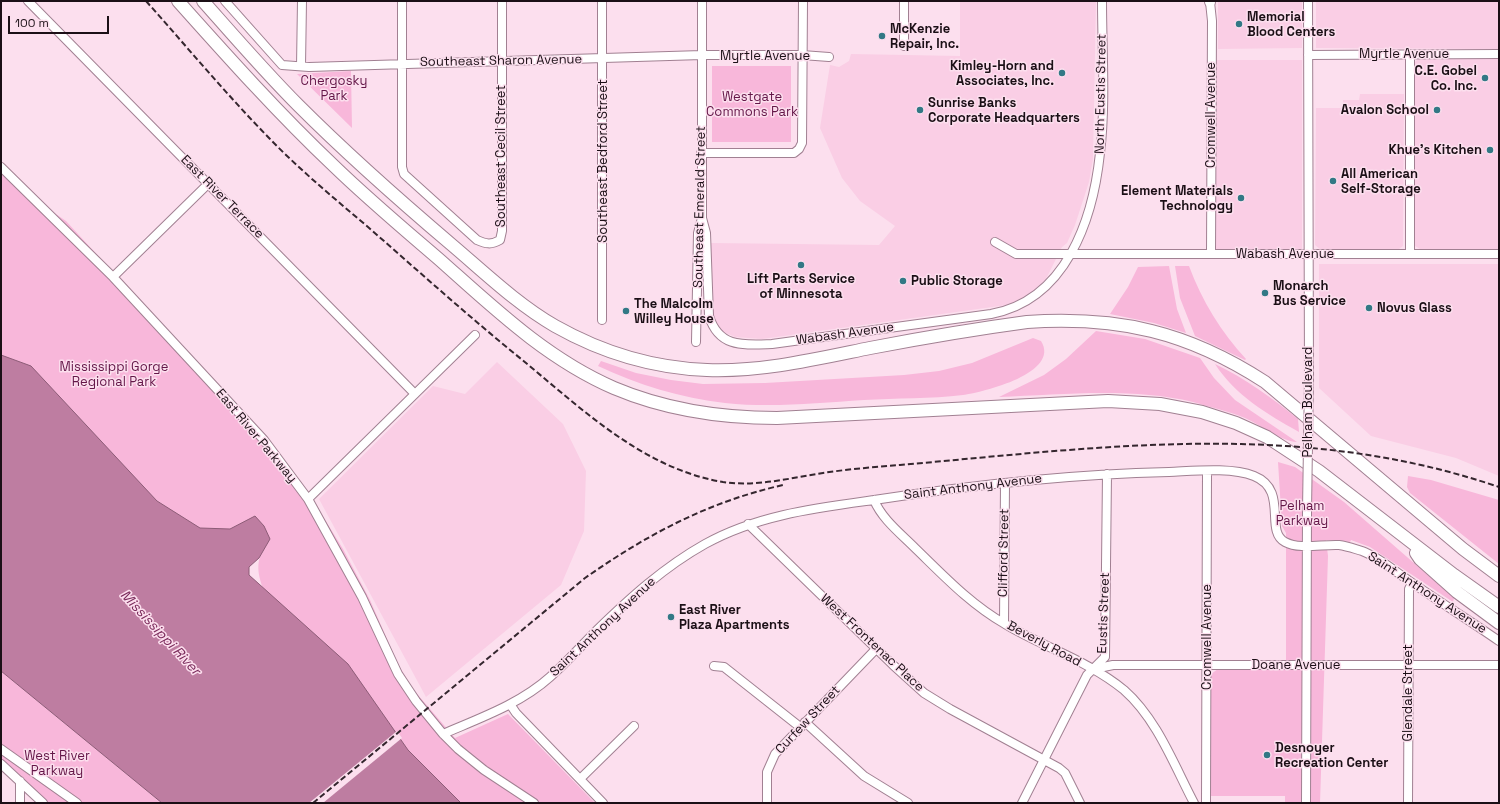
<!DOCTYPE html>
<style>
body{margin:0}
#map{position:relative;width:1500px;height:804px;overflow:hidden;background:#fcdfee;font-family:"Space Grotesk",sans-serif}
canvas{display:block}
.frame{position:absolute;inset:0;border:2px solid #1b0f16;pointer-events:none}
.scale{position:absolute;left:8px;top:16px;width:101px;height:18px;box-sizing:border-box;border:2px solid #1b0f16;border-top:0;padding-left:5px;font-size:12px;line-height:14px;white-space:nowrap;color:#1b0f16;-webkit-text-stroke:3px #fcdfee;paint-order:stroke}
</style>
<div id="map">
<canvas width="1500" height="804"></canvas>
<div class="frame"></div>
<div class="scale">100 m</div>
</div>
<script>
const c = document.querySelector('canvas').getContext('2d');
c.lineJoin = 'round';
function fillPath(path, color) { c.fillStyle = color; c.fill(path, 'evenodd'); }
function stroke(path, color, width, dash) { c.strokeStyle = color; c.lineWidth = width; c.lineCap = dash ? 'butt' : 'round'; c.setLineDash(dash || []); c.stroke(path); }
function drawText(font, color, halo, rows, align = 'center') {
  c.font = font + ' "Space Grotesk",sans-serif'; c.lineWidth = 3; c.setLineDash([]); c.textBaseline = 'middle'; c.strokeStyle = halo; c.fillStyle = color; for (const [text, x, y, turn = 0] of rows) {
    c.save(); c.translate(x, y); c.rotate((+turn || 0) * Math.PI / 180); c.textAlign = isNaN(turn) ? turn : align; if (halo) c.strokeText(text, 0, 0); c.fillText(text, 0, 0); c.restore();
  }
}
fillPath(new Path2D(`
 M960 1H1096L1093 159 1089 182 1075 225 1067 243 1062 247 1046 279 1029 295 1007 305 762 339 735 337 717 329 711 313V243L879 245 895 226 860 201 842 178 820 128 830 65 839 67 849 61 851 54 960 56Z
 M1218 1H1302V48L1218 49Z
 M1316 1H1499V49L1316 48Z
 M1419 58 1499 59V249H1420L1415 246 1414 63Z
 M1215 60H1302V249L1216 250Z
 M1360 94H1404L1403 246 1399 249 1321 250 1315 245 1316 108H1343V100H1359Z
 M1319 264H1499V476L1456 458 1371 436 1319 388Z
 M497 362 563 424 586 471 584 531 561 585 426 697 319 499 433 386 465 394Z`), '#facee5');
fillPath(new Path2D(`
 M712 66H791V142H712Z
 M351 71 352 128 297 74Z
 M1 174 15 186 66 221 272 445 316 505 343 549 370 600 398 664 412 688 455 738 508 714 595 803H456L265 595C257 571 255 565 266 541L194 530 99 456 1 359Z
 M1169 266 1177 309 1186 333 1154 323 1110 314 1128 287 1138 267Z
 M1175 266H1189C1202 301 1221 332 1246 359L1245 360 1195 336 1180 298Z
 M1096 331 1145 339 1200 358 1214 378 1235 400 1297 442C1280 441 1261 425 1245 418 1228 411 1210 407 1193 402 1130 387 1062 395 999 397L1044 375 1066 359Z
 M1033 338 1041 341C1061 373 984 392 963 395 931 399 896 398 864 400 818 403 771 408 725 403 681 398 638 385 598 366L601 361 636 373 671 380 703 384 765 383 904 375 939 371 972 363Z
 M1215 364C1246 379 1271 397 1298 419L1299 432C1267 414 1235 395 1215 364Z
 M1278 462 1295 467 1344 502 1454 598 1453 602 1370 547 1351 540 1350 542 1326 540 1328 556 1320 803H1285V796H1210L1211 674 1218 669H1286V533L1282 526Z
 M1408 476 1431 480 1499 500V564L1410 493 1407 487Z
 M1 671 162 803H48L1 759Z`), '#f8b7da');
const water = new Path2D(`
 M1 355 31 366 157 501 200 528 230 529 255 516 264 526 270 539 259 558 249 567V575L348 664 408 750 461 803H162L1 671Z`);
fillPath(water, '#be7da1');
stroke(water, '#8d5c77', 1);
fillPath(new Path2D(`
 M397 731 402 738 323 803H309Z`), '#fcdfee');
const minor = new Path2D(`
 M28 1 415 394
 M225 1 282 65 309 67 702 55H802L829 57
 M402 1V167L404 174 477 240C486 244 491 245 500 240L502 231V1
 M602 1V320
 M1308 1 1309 378
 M1210 2 1212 21 1211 254
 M904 46V1
 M1308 55 1499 54
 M301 66 302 1
 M701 153H794L799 149 802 143 803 1
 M1 167 113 277 264 440 308 499 362 597 398 674 416 701 443 734 458 749 484 770 534 803
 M702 218 706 233 709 316C719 348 743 345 772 344L991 314C1066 300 1093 220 1100 153 1106 104 1102 51 1102 1
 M995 242 1016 254H1499
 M1410 253V54
 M113 277 209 183
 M696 342 698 233 702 218V1
 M308 499 475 335
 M874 500C882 519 900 533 915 548 943 575 970 604 1005 624 1043 647 1089 661 1124 690 1157 719 1174 765 1194 803
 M748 524 893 665 924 693 950 709 1059 768 1065 773 1080 803
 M1004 623 1005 483
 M714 666 724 667 800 727
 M1094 669 1113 665H1499
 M510 704 516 713 603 803
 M805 722 864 776 908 803
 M443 734C480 718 520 704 550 677 566 663 581 646 597 630 630 598 664 567 705 544 757 515 816 508 874 500 972 485 1070 474 1169 472 1194 471 1231 467 1254 476 1289 490 1264 531 1285 542 1300 550 1322 544 1339 545 1347 546 1355 549 1362 551 1379 557 1394 571 1408 580 1438 601 1469 620 1499 641
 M1 749 77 803
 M1 764 43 803
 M580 779 634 726
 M20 803V781
 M767 803V772L775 754 876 649
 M1022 803 1087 675 1105 657 1107 474
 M1206 803 1207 471
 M1306 803 1307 510
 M1408 803 1409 589 1412 583`);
const major = new Path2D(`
 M1210 2V1`);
const highway = new Path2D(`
 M178 1C228 57 279 114 334 166 368 199 405 230 441 261 495 309 547 359 614 388 666 410 721 418 777 418L1108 401 1160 404 1202 412 1236 423 1267 437 1319 471 1454 575 1499 607
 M203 1C234 36 265 72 298 105 347 154 399 200 452 245 485 273 517 304 555 326 601 352 653 368 707 370 762 372 816 359 870 348 922 338 975 329 1027 322 1119 316 1188 332 1265 382L1463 549 1499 576
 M1416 553 1420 559 1457 592 1499 623`);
stroke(minor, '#a18092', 10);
stroke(major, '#a18092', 12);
stroke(highway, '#a18092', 14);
stroke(minor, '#fff', 8);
stroke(major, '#fff', 10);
stroke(highway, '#fff', 12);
stroke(new Path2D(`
 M146 1C187 47 227 95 270 139 301 171 335 199 368 227 417 270 465 313 515 354 578 405 640 468 723 482 757 487 790 478 823 473 849 469 875 467 900 465 1105 447 1299 419 1499 487
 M313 803 585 578C648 534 708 502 783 485`), '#34262e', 2, [6, 3]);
const minorBridge = new Path2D(`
 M1307 510 1309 378`);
stroke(minorBridge, '#a18092', 10, []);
stroke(minorBridge, '#fff', 8);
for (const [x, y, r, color] of [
 [1239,24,4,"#327885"],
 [882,36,4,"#327885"],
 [1062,73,4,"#327885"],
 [1485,78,4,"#327885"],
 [920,110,4,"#327885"],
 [1437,110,4,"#327885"],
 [1490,150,4,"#327885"],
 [1333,181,4,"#327885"],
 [1241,198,4,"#327885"],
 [801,265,4,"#327885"],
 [903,281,4,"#327885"],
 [1265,293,4,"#327885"],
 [1369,308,4,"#327885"],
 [626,311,4,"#327885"],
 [671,617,4,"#327885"],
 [1267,755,4,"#327885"]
]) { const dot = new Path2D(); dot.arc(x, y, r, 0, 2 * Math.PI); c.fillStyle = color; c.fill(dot); stroke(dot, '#fcdfee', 1.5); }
drawText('bold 13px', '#1b0f16', '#fcdfee', [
 ["Memorial",1247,17],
 ["Blood Centers",1247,32],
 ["McKenzie",890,29],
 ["Repair, Inc.",890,44],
 ["Kimley-Horn and",1054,66,"right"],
 ["Associates, Inc.",1054,81,"right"],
 ["C.E. Gobel",1477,71,"right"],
 ["Co. Inc.",1477,86,"right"],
 ["Sunrise Banks",928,103],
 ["Corporate Headquarters",928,118],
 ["Avalon School",1429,110,"right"],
 ["Khue's Kitchen",1482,150,"right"],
 ["All American",1341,174],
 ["Self-Storage",1341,189],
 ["Element Materials",1233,191,"right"],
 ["Technology",1233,206,"right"],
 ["Lift Parts Service",801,279,"center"],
 ["of Minnesota",801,294,"center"],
 ["Public Storage",911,281],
 ["Monarch",1273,286],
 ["Bus Service",1273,301],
 ["The Malcolm",634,304],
 ["Willey House",634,319],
 ["Novus Glass",1377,308],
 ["East River",679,610],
 ["Plaza Apartments",679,625],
 ["Desnoyer",1275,748],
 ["Recreation Center",1275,763]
], 'left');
drawText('13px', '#1b0f16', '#fcdfee', [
 ["Myrtle Avenue",1404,54],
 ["Myrtle Avenue",765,56],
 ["Southeast Sharon Avenue",501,61,-1],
 ["North Eustis Street",1101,94,-89],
 ["Cromwell Avenue",1211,115,-90],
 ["Southeast Cecil Street",501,156,-90],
 ["Southeast Bedford Street",603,161,-90],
 ["East River Terrace",222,197,45],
 ["Southeast Emerald Street",700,207,-89],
 ["Wabash Avenue",1285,254],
 ["Wabash Avenue",845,334,-8],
 ["Pelham Boulevard",1308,402,-90],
 ["East River Parkway",256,436,50],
 ["Saint Anthony Avenue",973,487,-7],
 ["Clifford Street",1004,553,-89],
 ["Saint Anthony Avenue",1427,593,33],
 ["Eustis Street",1104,613,-88],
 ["Saint Anthony Avenue",603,627,-43],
 ["Cromwell Avenue",1207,637,-90],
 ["West Frontenac Place",872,643,43],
 ["Beverly Road",1044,644,28],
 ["Doane Avenue",1296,665],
 ["Glendale Street",1408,693,-90],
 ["Curfew Street",808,720,-47]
]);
drawText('13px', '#641648', '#fcdfee', [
 ["Chergosky",334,81],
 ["Park",334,96],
 ["Westgate",752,97],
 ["Commons Park",752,112],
 ["Mississippi Gorge",114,367],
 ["Regional Park",114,382],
 ["Pelham",1302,506],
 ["Parkway",1302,521],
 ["West River",57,756],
 ["Parkway",57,771]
]);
drawText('italic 14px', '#7b2c5c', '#fcdfee', [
 ["Mississippi River",160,633,47]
]);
</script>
